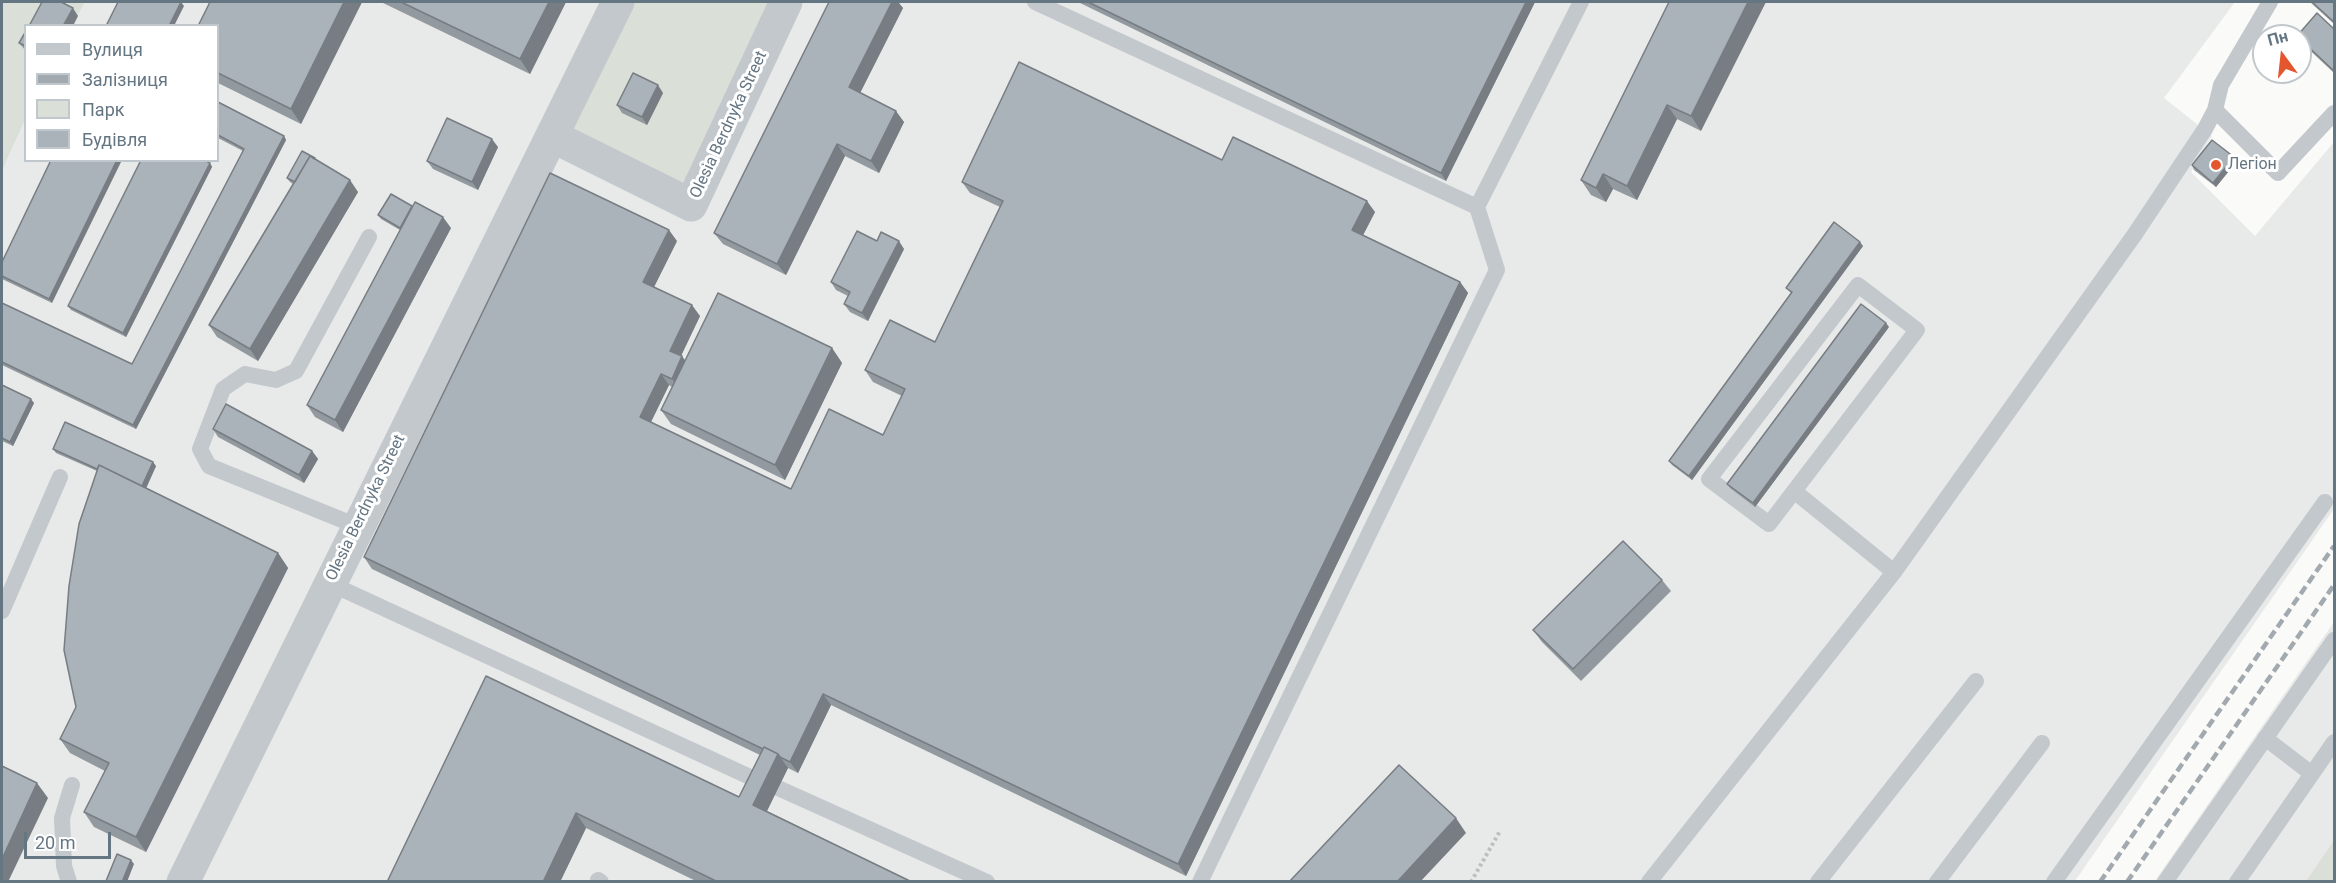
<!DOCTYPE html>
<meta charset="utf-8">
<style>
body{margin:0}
#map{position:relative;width:2336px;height:883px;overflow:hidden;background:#fafaf8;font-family:Roboto,sans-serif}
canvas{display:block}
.frame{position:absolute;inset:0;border:3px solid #657683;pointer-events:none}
.legend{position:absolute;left:24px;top:24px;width:195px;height:138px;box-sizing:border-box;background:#fff;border:2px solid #c1c8cd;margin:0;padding:8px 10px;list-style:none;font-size:18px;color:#657683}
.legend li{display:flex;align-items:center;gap:12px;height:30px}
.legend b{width:30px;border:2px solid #c1c8cd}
.north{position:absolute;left:2252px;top:24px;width:60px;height:60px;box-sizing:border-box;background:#fff;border:2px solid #c1c8cd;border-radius:50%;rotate:345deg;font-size:16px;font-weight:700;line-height:24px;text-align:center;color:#657683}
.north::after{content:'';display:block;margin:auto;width:21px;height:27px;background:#e4572e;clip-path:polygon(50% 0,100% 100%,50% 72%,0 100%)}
.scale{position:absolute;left:24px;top:832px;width:87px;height:27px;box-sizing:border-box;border:3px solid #657683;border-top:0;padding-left:8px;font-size:18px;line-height:21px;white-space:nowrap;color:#657683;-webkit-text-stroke:4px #fff;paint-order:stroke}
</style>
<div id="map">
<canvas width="2336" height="883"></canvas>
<div class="frame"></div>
<ul class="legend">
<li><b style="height:8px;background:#c3c8cc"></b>Вулиця</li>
<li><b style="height:8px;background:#a2aab0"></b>Залізниця</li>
<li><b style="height:16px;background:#dadfd7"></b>Парк</li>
<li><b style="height:16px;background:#aab3b9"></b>Будівля</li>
</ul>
<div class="north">Пн</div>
<div class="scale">20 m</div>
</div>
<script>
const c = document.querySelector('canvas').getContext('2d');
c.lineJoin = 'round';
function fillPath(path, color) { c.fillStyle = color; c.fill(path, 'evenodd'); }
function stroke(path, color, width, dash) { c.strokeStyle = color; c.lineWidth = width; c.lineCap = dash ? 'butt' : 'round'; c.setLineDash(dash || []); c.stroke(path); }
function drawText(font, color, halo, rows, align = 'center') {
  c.font = font + ' Roboto,sans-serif'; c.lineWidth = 6; c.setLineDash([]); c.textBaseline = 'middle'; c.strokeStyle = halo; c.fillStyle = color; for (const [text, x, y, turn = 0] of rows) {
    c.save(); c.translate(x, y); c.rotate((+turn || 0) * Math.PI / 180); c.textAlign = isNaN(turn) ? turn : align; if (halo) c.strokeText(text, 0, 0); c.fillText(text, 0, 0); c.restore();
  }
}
fillPath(new Path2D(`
 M85 2H2235L2164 98 2212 136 2191 172 2255 236 2334 142V509L2075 881 2 882V171L25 120 26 160H218V26L73 25Z
 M2334 622V840L2306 881 2154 882Z`), '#e8e9e9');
fillPath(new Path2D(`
 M2 2H85L73 25 26 26 25 120 2 171Z
 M635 2H772L684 187 572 129Z
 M2334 840V881H2306Z`), '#dadfd7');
stroke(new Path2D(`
 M1471 882 1500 831`), '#bbbfc2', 4, [3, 3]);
stroke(new Path2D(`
 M1035 2 1477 207
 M2215 110 2278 173 2334 113
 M1858 285 1917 330 1769 524 1709 479Z
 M1794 491 1894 572
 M357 526 209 466 200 449 223 389 245 374 276 380 296 371 369 237
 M329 583 763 783
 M2 611 60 477
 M2265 738 2312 774
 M778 788 987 882
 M598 880 601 882
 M69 882 64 866 62 818 72 785
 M1200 882 1497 270 1477 207 1581 2
 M1649 882 1894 572 2135 234 2205 129 2215 110 2221 85 2270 2
 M1818 882 1976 681
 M1937 882 2042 743
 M2054 882 2325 502
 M2165 882 2334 640
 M2237 882 2334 742`), '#c3c8cc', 16);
stroke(new Path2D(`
 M552 136 691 205 786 2
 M183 882 618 2`), '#c3c8cc', 33);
stroke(new Path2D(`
 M2100 882 2334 546
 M2127 882 2334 585`), '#a2aab0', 4.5, [9, 4.5]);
fillPath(new Path2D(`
 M210 2H362L301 124 218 83V26Z
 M381 2H566L530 74Z
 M829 2H898L903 8 860 93 904 122 879 173 845 156 786 275 723 244 714 233Z
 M1078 2H1535L1446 181Z
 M1669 2 1701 131 1677 119 1637 200 1613 189 1606 202 1591 195 1581 180Z
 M2310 2H2334V24Z
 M2334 29V73L2300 41V36Z
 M26 31V51L19 43Z
 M663 93 647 125 622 113 617 105Z
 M218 102 284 136 286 140 136 429 2 365V303L132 364 243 151 218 138Z
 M498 147 478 190 433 169 427 161Z
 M51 160 52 303 2 279V262Z
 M317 160 358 192 258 361 217 337 209 325 293 184 290 182 287 178Z
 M1222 160 1375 212 1363 235 1460 282 1468 293 1186 876 831 705 798 773 788 768 767 811 912 882H698L586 828 560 882 486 676 739 797 760 755 372 569 364 557 677 241 654 287 700 316 681 356 685 360 832 348 842 363 785 480 671 424 661 410 672 387 669 385 651 422 791 489 883 435 902 396 873 382 865 370 935 342 1000 207 970 193 962 182Z
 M2237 161 2216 187 2194 170 2192 165Z
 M210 163 212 167 126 337 71 310 68 306Z
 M378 215 451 228 343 432 315 417 307 405 400 230 381 219Z
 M877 241 904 249 868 321 850 312 844 304 848 296 836 290 831 282Z
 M1863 246 1692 480 1672 465 1669 461 1791 293 1786 288Z
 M1889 327 1755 507 1730 488 1727 484Z
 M2 385 34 403 13 446 2 441Z
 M213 429 312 451 318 459 304 483 218 437Z
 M53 449 156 466 146 488 278 553 288 568 146 852 94 827 84 812 105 771 70 753 60 739 76 707 97 471 56 453Z
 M1662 580 1671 591 1581 681 1542 642 1533 630Z`), '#929a9f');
fillPath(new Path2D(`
 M181 2 184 6 174 26H169Z
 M344 2H362L301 124 291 109Z
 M549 2H566L530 74 520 59Z
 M892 2H898L903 8 857 99 849 87Z
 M1526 2H1535L1446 181 1441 173Z
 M1748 2H1766L1701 131 1691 116Z
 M73 8 78 16 73 26H63Z
 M658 85 663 93 647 125 642 117Z
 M1667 105 1677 119 1637 200 1627 186Z
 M896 111 904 122 879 173 871 161Z
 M284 136 286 140 136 429 133 425Z
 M492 139 498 147 478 190 472 182Z
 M837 144 845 156 786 275 777 264Z
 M2234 157 2237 161 2216 187 2213 183Z
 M117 160H122L52 303 49 299Z
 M210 163 212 167 126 337 123 333Z
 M1603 174 1613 189 1606 202 1596 188Z
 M350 180 358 192 258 361 250 349Z
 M1367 201 1375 212 1360 241 1352 230Z
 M443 217 451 228 343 432 335 420Z
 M669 230 677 241 651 293 643 282Z
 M899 241 904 249 868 321 862 313Z
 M1860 242 1863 246 1692 480 1689 476Z
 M1460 282 1468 293 1186 876 1178 864Z
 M692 305 700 316 678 362 670 351Z
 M1886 323 1889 327 1755 507 1753 503Z
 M832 348 842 363 785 480 775 465Z
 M682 356 690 368 680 390 672 379Z
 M661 374 669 385 648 428 640 417Z
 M31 399 34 403 13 446 10 442Z
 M312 451 318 459 304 483 299 475Z
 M153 462 156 466 144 493 141 489Z
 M278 553 288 568 146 852 136 837Z
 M823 694 831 705 798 773 790 762Z
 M778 754 788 768 763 819 753 805Z
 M37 783 48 798 8 882H2V859Z
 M576 813 586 828 560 882H543Z
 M1456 818 1466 833 1420 882H1397Z
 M131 860 134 864 127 882H122Z`), '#777d82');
const building = new Path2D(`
 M42 2H61L73 8 63 26H29Z
 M118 2H181L169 26H106Z
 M210 2H344L291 109 218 73V26H198Z
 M401 2H549L520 59Z
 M829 2H892L849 87 896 111 871 161 837 144 777 264 714 233Z
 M1088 2H1526L1441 173Z
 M1669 2H1748L1691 116 1667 105 1627 186 1603 174 1596 188 1581 180Z
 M2312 2H2334V22Z
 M2317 13 2334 29V71L2300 39V36H2297Z
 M26 31V46L19 43Z
 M1019 62 1222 160 1233 137 1367 201 1352 230 1460 282 1178 864 823 694 790 762 780 757 778 754 764 747 763 749 364 557 550 173 669 230 643 282 692 305 670 351 682 356 672 379 661 374 640 417 791 489 829 409 883 435 905 389 865 370 890 320 935 342 1003 201 962 182Z
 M633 73 658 85 642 117 617 105Z
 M218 102 284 136 133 425 2 362V303L132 364 244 149 218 135Z
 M447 118 492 139 472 182 427 161Z
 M2212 140 2234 157 2213 183 2192 165Z
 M302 151 315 158 314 159 310 156 295 182 287 178Z
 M310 156 350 180 250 349 209 325Z
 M51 160H117L49 299 2 276V262Z
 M141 160H204L210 163 123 333 68 306Z
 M391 194 412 206 400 228 378 215Z
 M415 202 443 217 335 420 307 405Z
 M1834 222 1860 242 1689 476 1669 461 1792 292 1786 288Z
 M857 231 877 241 881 232 899 241 862 313 844 304 850 292 831 282Z
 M718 293 832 348 775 465 661 410Z
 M1861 304 1886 323 1753 503 1727 484Z
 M2 385 31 399 10 442 2 438Z
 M226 404 312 451 299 475 213 429Z
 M65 422 153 462 142 486 99 465 97 469 53 449Z
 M99 465 278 553 136 837 84 812 109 763 60 739 76 707 64 650 69 586 79 524Z
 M1623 541 1662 580 1573 669 1533 630Z
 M486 676 739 797 764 747 778 754 753 805 912 882H718L576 813 543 882H387Z
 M1399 765 1456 818 1397 882H1289Z
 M2 766 37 783 2 859Z
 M117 854 131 860 122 882H108L106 881Z`);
fillPath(building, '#aab3b9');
stroke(building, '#777d82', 1.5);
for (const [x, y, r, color] of [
 [2216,165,6,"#e4572e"]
]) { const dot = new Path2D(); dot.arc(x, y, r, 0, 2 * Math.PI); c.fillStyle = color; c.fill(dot); stroke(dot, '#fff', 2); }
drawText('16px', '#657683', '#fff', [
 ["Olesia Berdnyka Street",729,125,-65],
 ["Olesia Berdnyka Street",366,508,-64]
]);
drawText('16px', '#657683', '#fff', [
 ["Легіон",2228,165]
], 'left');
</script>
